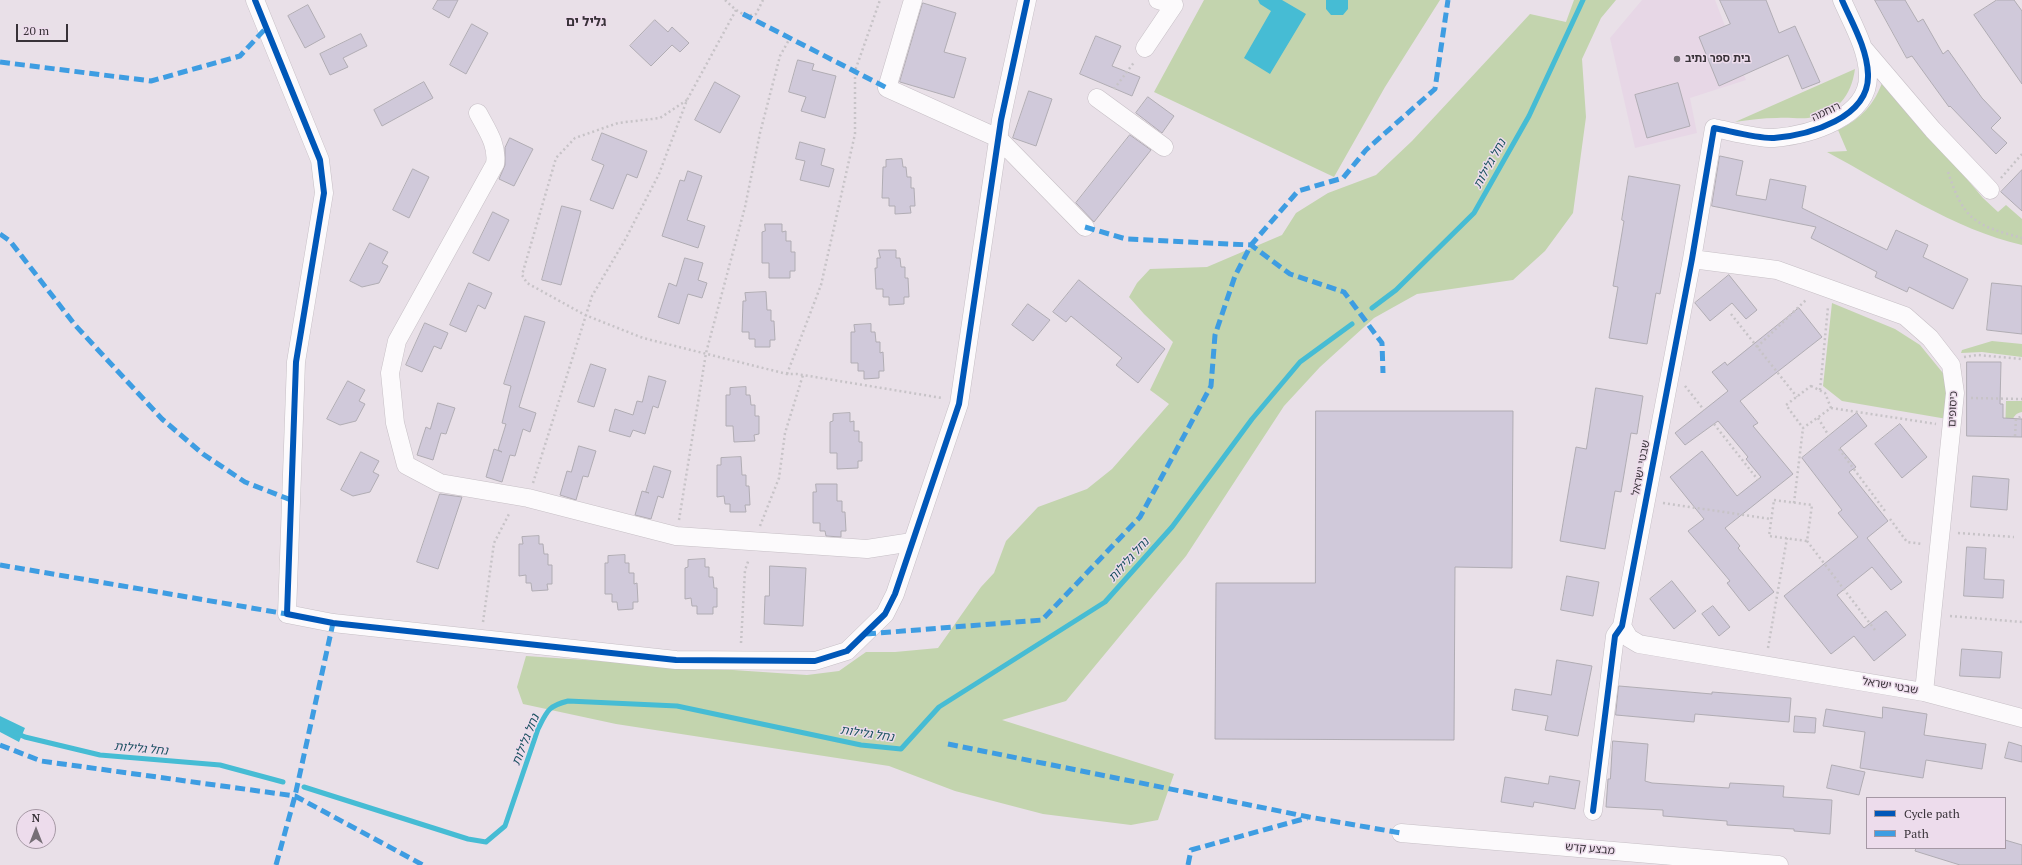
<!DOCTYPE html>
<meta charset="utf-8">
<style>
body{margin:0}
#map{position:relative;width:2022px;height:865px;overflow:hidden;background:#e9e0e8;font-family:"PT Serif",serif}
canvas{display:block}
.legend{position:absolute;left:1866px;top:797px;width:140px;height:52px;box-sizing:border-box;background:#eddcec;border:1px solid #a598a4;margin:0;padding:5px 7px;list-style:none;font-size:12px;color:#383238}
.legend li{display:flex;align-items:center;gap:8px;height:20px}
.legend b{width:20px;border:1px solid #a598a4}
.north{position:absolute;left:16px;top:809px;width:40px;height:40px;box-sizing:border-box;background:#eddcec;border:1px solid #a598a4;border-radius:50%;rotate:0deg;font-size:11px;font-weight:700;line-height:16px;text-align:center;color:#383238}
.north::after{content:'';display:block;margin:auto;width:14px;height:18px;background:#766f76;clip-path:polygon(50% 0,100% 100%,50% 72%,0 100%)}
.scale{position:absolute;left:16px;top:24px;width:52px;height:18px;box-sizing:border-box;border:2px solid #383238;border-top:0;padding-left:5px;font-size:12px;line-height:14px;white-space:nowrap;color:#383238;-webkit-text-stroke:3px #eddcec;paint-order:stroke}
</style>
<div id="map">
<canvas width="2022" height="865"></canvas>
<ul class="legend">
<li><b style="height:5px;background:#0057b8"></b>Cycle path</li>
<li><b style="height:5px;background:#3e9de2"></b>Path</li>
</ul>
<div class="north">N</div>
<div class="scale">20 m</div>
</div>
<script>
const c = document.querySelector('canvas').getContext('2d');
c.lineJoin = 'round';
function fillPath(path, color) { c.fillStyle = color; c.fill(path, 'evenodd'); }
function stroke(path, color, width, dash) { c.strokeStyle = color; c.lineWidth = width; c.lineCap = dash ? 'butt' : 'round'; c.setLineDash(dash || []); c.stroke(path); }
function drawText(font, color, halo, rows, align = 'center') {
  c.font = font + ' "PT Serif","Noto Sans Hebrew",serif'; c.lineWidth = 3; c.setLineDash([]); c.textBaseline = 'middle'; c.strokeStyle = halo; c.fillStyle = color; for (const [text, x, y, turn = 0] of rows) {
    c.save(); c.translate(x, y); c.rotate((+turn || 0) * Math.PI / 180); c.textAlign = isNaN(turn) ? turn : align; if (halo) c.strokeText(text, 0, 0); c.fillText(text, 0, 0); c.restore();
  }
}
fillPath(new Path2D(`
 M1642 0H1715L1746 80 1690 98 1697 133 1635 148 1610 38Z`), '#e7d7e6');
fillPath(new Path2D(`
 M1204 0H1440L1385 87 1334 177 1154 92Z
 M1574 0H1616L1601 18 1582 59 1586 117 1573 213 1545 251 1513 280 1417 294 1374 318 1320 367 1284 406 1186 556 1066 701 1002 720 1174 774 1158 820 1131 825 1043 814 955 791 889 766 616 724 523 704 517 687 526 656 807 675 839 671 866 652H895L938 648 981 587 994 573 1006 541 1038 507 1087 489 1112 469 1169 404 1150 390 1173 342 1144 314 1129 297 1137 283 1150 269 1207 267 1282 235 1296 213 1328 193 1376 175 1412 141 1530 14 1566 22Z
 M1855 69C1851 97 1837 113 1808 118 1798 119 1788 117 1777 118 1763 118 1749 120 1735 122Z
 M1883 80 1983 198 1998 212 2006 205 2022 219V245C1955 230 1887 184 1827 152L1847 151 1838 130C1861 119 1875 104 1883 80Z
 M1832 303 1895 329 1920 345 1947 378V419L1842 401 1823 386Z
 M1992 341 2022 344V357L1982 352 1961 353 1962 350Z
 M2006 401H2022V412C2010 414 2012 426 2011 436H2005Z`), '#c3d4ae');
fillPath(new Path2D(`
 M1258 0H1282L1306 14 1270 74 1244 58 1271 11 1260 4Z
 M1326 0H1348V9L1343 15H1331L1326 9Z
 M0 716 25 728 19 742 0 732Z`), '#46bcd4');
stroke(new Path2D(`
 M1372 308 1396 290 1474 213 1529 116 1583 0
 M16 733 25 737 100 755 220 765 283 782
 M304 787 468 839 486 842 505 826 538 729C547 711 548 706 568 701L677 706 861 745 901 749 939 707 1105 602 1172 527 1252 419 1300 362 1352 324`), '#46bcd4', 5);
const building = new Path2D(`
 M438 0H458L449 18 433 9Z
 M1720 0H1766L1779 33 1795 26 1820 82 1802 89 1788 55 1719 86 1699 37 1730 24Z
 M1875 0H1905L1918 22 1923 19 1943 54 1948 50 1982 98 2001 118 1991 128 2007 143 1996 154 1950 106 1949 107 1912 56 1907 58Z
 M1997 0H2014L2022 11V84L1974 15Z
 M923 3 956 13 944 52 966 58 954 98 900 82Z
 M308 5 325 37 305 48 288 16Z
 M655 20 668 32 672 27 689 43 680 52 672 45 651 66 630 46Z
 M472 24 488 33 466 74 450 65Z
 M361 34 367 46 343 58 348 67 330 75 320 54Z
 M1096 36 1121 46 1112 66 1140 77 1132 96 1080 74Z
 M798 60 814 64 812 70 836 76 825 118 801 111 806 97 789 92Z
 M424 82 433 98 382 126 374 110Z
 M715 82 740 96 720 133 695 120Z
 M1678 83 1690 126 1647 138 1635 95Z
 M1029 91 1052 99 1036 146 1013 138Z
 M1148 97 1174 116 1162 133 1136 113Z
 M602 133 647 151 637 178 627 174 613 209 590 200 604 165 592 160Z
 M1130 135 1151 150 1094 222 1076 203Z
 M510 138 533 149 514 186 499 179 505 165V148Z
 M800 142 825 149 821 165 834 169 829 187 800 180 805 161 796 159Z
 M1720 156 1743 161 1736 195 1766 200 1770 179 1806 186 1802 208 1887 250 1896 230 1928 245 1923 257 1968 279 1953 309 1909 287 1907 292 1875 277 1877 272 1811 238 1816 227 1712 206Z
 M902 159 903 167H906L907 177H911V188H914L915 206H910L911 213 895 214V206H889V198H882L883 167H886V160Z
 M413 169 429 177 409 218 393 210Z
 M2022 170V211L2001 192Z
 M688 171 702 176 687 220 705 226 698 248 662 236 680 180 684 181Z
 M1629 176 1680 185 1660 294 1656 293 1647 344 1609 338 1618 287 1613 286 1624 221 1622 220Z
 M562 206 581 211 561 285 542 280Z
 M493 212 509 220 489 261 473 253Z
 M765 224H782V232L786 231V241H791V252H795V271H790V278H769V263H762V232L765 231Z
 M370 243 388 252 382 263 388 266 379 283 362 287 350 281Z
 M879 250H896V258H900L901 267H905V278H908L909 297H904V304L889 305V297H883V289H876L875 268H877V258H880Z
 M685 258 703 263 698 280 707 283 702 298 688 294 679 324 658 317 669 283 676 286Z
 M1729 275 1757 310 1746 319 1732 303 1710 321 1695 303Z
 M1079 280 1165 349 1138 383 1116 365 1122 358 1071 316 1066 322 1053 312Z
 M469 283 492 293 485 309 478 305 466 332 450 325Z
 M1992 283 2022 286V334L1987 330Z
 M766 292 767 310H771V321H774L775 340H770V347H755V339H749V332H742L743 301H746L745 293Z
 M1028 304 1050 320 1033 341 1012 325Z
 M1799 308 1822 337 1740 401 1758 423 1753 426 1793 474 1725 528 1740 546 1738 548 1774 592 1749 611 1727 583 1730 581 1688 531 1704 519 1670 477 1702 451 1737 496 1761 477 1746 459 1748 457 1718 421 1685 445 1675 433 1728 391 1712 372 1725 362 1727 365Z
 M525 316 545 322 519 407 536 413 530 432 523 429 515 456 510 455 502 482 486 477 494 449 502 452 498 450 506 424 502 423 511 386 504 384Z
 M425 323 448 333 441 349 434 346 422 372 406 365Z
 M871 324V332H875L876 342H880V353L883 352 884 371H879V378L864 379V371H858V363H851V332H855L854 325Z
 M1967 362H2001L2000 404H2003V418L2022 419V437L1967 436Z
 M591 364 606 369 594 407 578 402Z
 M649 376 666 381 658 408 653 406 645 434 633 430 630 437 609 431 615 409 633 415 637 401 642 402Z
 M348 381 365 390 359 401 365 404 356 421 340 425 327 419Z
 M746 387V395H750L751 405H755V416H759V434L754 435 755 441 734 442 733 426H726V395H730V388Z
 M1596 388 1643 396 1637 434 1631 433 1621 492 1615 491 1605 549 1560 541 1576 447 1586 449Z
 M438 403 455 408 446 434 441 433 433 460 417 455 426 427 430 429Z
 M1316 411H1513L1512 568 1455 567 1454 740 1215 739 1216 583H1315Z
 M850 413V422L854 421V431H859V442H862V461H858V468L837 469V453H830V422L833 421V414Z
 M1857 413 1867 426 1840 448 1856 467 1849 472 1888 521 1867 538 1902 582 1891 590 1872 567 1837 595 1864 628 1886 611 1906 635 1874 661 1854 636 1831 654 1784 596 1858 537 1838 513 1842 510 1802 458Z
 M1900 424 1927 457 1902 478 1875 444Z
 M579 446 596 451 588 477 583 476 576 500 560 495 567 471 571 472Z
 M361 452 379 461 373 472 379 475 370 492 353 496 341 490Z
 M741 457 742 475H746V486H749L750 505H745L746 512H730V504H725L724 496 717 497V465H721V458Z
 M654 466 671 471 663 498 658 496 651 519 635 515 642 491 649 493 646 492Z
 M1973 476 2009 479 2007 510 1971 507Z
 M816 484H837V501H842V512H845L846 531H841V537L826 536 825 531H820V523H813V492H816Z
 M440 494 462 497 438 569 417 562Z
 M539 536V544H543L544 554H548V565H552V584H547L548 590 532 591 531 583H526V575L519 576V544H523L522 537Z
 M1967 547 1986 548 1984 579 2004 580 2003 598 1964 596Z
 M625 555V563H629V573H634V584L637 583 638 602H633V609L618 610 617 602H612V594H605V563H608V556Z
 M705 559V567H709V577H713L714 588H717V607H713V614H697V606H692L691 598 685 599V568L688 567V560Z
 M770 566 806 568 803 626 764 624 765 596H769Z
 M1567 576 1599 582 1593 616 1561 610Z
 M1672 581 1696 611 1674 629 1650 599Z
 M1713 606 1730 627 1719 636 1702 614Z
 M1962 649 2002 652 2000 678 1960 676Z
 M1557 660 1592 666 1578 736 1545 730 1548 716 1512 710 1515 689 1551 695Z
 M1619 686 1712 694V692L1791 698 1789 722 1695 714 1694 722 1616 715Z
 M1883 707 1927 714 1924 735 1986 744 1982 769 1926 760 1923 778 1860 768 1865 732 1823 726 1826 709 1882 718Z
 M1795 716 1816 718 1815 733 1794 732Z
 M1613 741 1648 744 1645 781 1652 783 1729 788 1730 783 1784 786 1783 797 1832 800 1830 834 1794 831V829L1727 825V821L1663 816V810L1606 807 1608 779H1610Z
 M2009 742 2022 746V762L2005 758Z
 M1832 765 1865 772 1859 795 1827 788Z
 M1550 776 1580 781 1575 809 1534 802 1533 807 1501 802 1505 777 1548 784Z
 M2005 840 2022 845V865H1960L1915 851 1916 848H2005Z`);
fillPath(building, '#d0c9da');
stroke(building, '#b0acb3', 1);
const minor = new Path2D(`
 M255 0 320 160 324 193 296 362 287 614 333 623 676 660 815 661 847 651 885 614 895 594 959 404 1001 120 1027 0
 M913 0 887 88 998 138 1085 227
 M1145 48 1174 5 1158 0
 M1864 49 1933 130 1990 190
 M1097 98 1164 147
 M478 113C487 130 498 145 495 164L397 341 390 373 395 423 406 465 440 483 528 498 676 536 867 549 912 542
 M1692 259 1777 270 1905 316 1930 338 1951 365 1955 393 1924 692
 M1622 626 1629 638 1639 644 1924 692 2022 718
 M1593 811 1615 636 1622 626 1692 259 1714 128C1730 131 1759 139 1774 138 1809 135 1870 118 1868 74 1867 48 1852 23 1842 0
 M1401 833 1779 865`);
stroke(minor, '#c6bfc5', 19);
stroke(new Path2D(`
 M725 0C734 8 743 19 756 14L763 0
 M1114 89 1135 61
 M687 100 660 118 618 123 575 138 556 158 522 275 527 283 585 315 643 338 787 374H797L942 398
 M1948 172C1964 220 1974 225 2022 238
 M2001 178 2022 154
 M1731 314 1797 397
 M1757 347 1807 299
 M1964 357 1978 355 2022 359
 M787 374 821 285 855 134V71L880 0
 M1685 386 1704 410
 M1811 386 1825 393 1831 408 1803 428 1786 405Z
 M1820 390 1828 307
 M1971 398 2022 399
 M1831 408 1936 424
 M1818 418 1829 436
 M1714 424 1758 480
 M2015 436 2016 419 2022 416
 M1839 449 1885 511
 M533 483 592 296 625 240 659 174 687 100 736 10
 M1774 500 1812 505 1807 541 1769 536Z
 M1663 503 1771 519
 M1794 503 1803 428
 M1890 519 1907 542 1922 544
 M679 520 706 353 745 207 760 133 780 56 790 38
 M760 526 779 478 785 433 803 375
 M1958 533 2014 537
 M1807 541 1875 630
 M1950 616 2022 622
 M483 622 494 543 510 512
 M741 643 745 570 749 559
 M1768 648 1787 538`), '#c7c3c7', 2.5, [2, 3]);
stroke(minor, '#fcfafc', 18);
stroke(new Path2D(`
 M743 14 887 88
 M0 62 151 81 240 56 266 28
 M1085 227 1126 239 1251 245 1290 274 1344 292 1382 343 1383 373
 M0 234 10 241 75 325 162 419 203 454 245 482 291 500
 M0 565 287 614
 M866 634 1042 620 1140 517 1211 386 1215 335 1235 276 1251 245 1298 191 1343 178 1366 150 1435 89 1448 0
 M948 744 1309 817 1401 833
 M0 745 41 761 295 796 423 865
 M276 865 295 796 333 623
 M1188 865 1191 850 1307 818`), '#3e9de2', 5, [10, 5]);
stroke(new Path2D(`
 M255 0 320 160 324 193 296 362 287 614 333 623 676 660 815 661 847 651 885 614 895 594 959 404 1001 120 1027 0
 M1593 811 1615 636 1622 626 1692 259 1714 128C1730 131 1759 139 1774 138 1809 135 1870 118 1868 74 1867 48 1852 23 1842 0`), '#0057b8', 6);
for (const [x, y, r, color] of [
 [1677,59,4,"#766f76"]
]) { const dot = new Path2D(); dot.arc(x, y, r, 0, 2 * Math.PI); c.fillStyle = color; c.fill(dot); stroke(dot, '#eddcec', 1.5); }
drawText('bold 11px', '#383238', '#eddcec', [
 ["בית ספר נתיב",1685,59]
], 'left');
drawText('11px', '#383238', '#eddcec', [
 ["רוחמה",1826,112,-25],
 ["כיסופים",1953,409,-87],
 ["שבטי ישראל",1641,468,-79],
 ["שבטי ישראל",1890,686,10],
 ["מבצע קדש",1590,849,5]
]);
drawText('italic 12px', '#19515f', '#eddcec', [
 ["נחל גלילות",1490,164,-61],
 ["נחל גלילות",1129,560,-48],
 ["נחל גלילות",867,734,8],
 ["נחל גלילות",526,740,-68],
 ["נחל גלילות",141,749,5]
]);
drawText('bold 13px', '#383238', '#eddcec', [
 ["גליל ים",586,22]
]);
</script>
